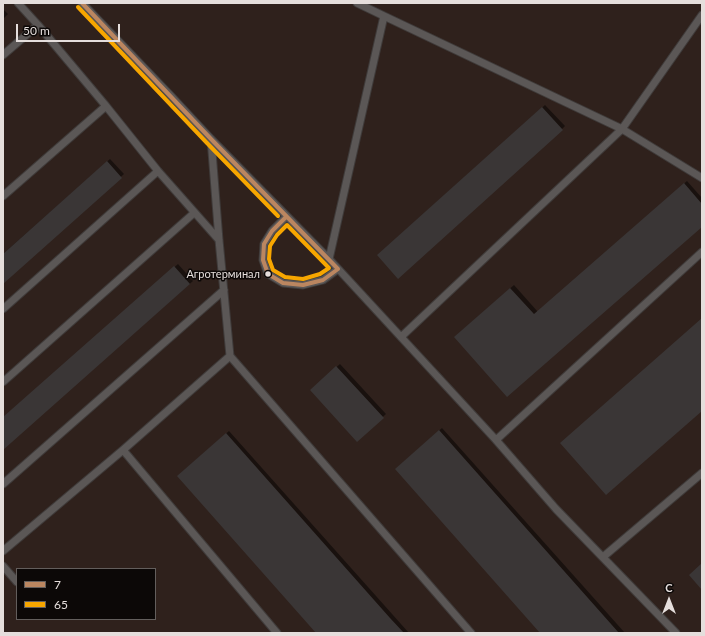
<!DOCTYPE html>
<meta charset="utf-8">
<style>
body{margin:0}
#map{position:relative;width:705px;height:636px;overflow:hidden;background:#221e1c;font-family:Lato,sans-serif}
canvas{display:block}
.frame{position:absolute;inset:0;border:4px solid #e5dedc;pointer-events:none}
.legend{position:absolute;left:16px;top:568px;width:140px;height:52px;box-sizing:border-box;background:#0c0807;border:1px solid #635e5c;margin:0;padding:5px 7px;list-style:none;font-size:12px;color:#e5dedc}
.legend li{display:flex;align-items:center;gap:8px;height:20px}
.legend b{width:20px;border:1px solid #635e5c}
.north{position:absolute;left:649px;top:580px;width:40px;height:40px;-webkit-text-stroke:3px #0c0807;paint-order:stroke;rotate:0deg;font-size:11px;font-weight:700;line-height:16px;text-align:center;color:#e5dedc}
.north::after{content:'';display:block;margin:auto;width:14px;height:18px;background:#e5dedc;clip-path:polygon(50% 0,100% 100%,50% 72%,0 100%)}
.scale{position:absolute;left:16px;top:24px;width:104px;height:18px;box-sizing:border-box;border:2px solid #e5dedc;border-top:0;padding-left:5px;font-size:12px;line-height:14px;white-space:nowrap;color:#e5dedc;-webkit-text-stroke:3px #0c0807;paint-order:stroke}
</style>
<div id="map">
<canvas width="705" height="636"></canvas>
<div class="frame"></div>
<ul class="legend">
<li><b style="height:5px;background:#bb8660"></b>7</li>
<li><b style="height:5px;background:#f7a600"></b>65</li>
</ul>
<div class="north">С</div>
<div class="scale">50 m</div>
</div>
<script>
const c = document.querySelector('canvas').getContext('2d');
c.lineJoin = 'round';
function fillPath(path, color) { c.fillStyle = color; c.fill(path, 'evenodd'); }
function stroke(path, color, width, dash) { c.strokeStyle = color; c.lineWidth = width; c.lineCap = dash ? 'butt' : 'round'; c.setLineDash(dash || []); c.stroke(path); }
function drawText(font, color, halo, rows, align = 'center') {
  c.font = font + ' Lato,sans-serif'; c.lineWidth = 3; c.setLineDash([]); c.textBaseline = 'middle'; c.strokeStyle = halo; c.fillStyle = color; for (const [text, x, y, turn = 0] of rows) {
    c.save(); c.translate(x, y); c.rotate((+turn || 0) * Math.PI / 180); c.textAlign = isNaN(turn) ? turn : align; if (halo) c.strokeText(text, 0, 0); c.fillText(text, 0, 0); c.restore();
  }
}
fillPath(new Path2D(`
 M3 3H702V633H3ZM17 569H155V619H17Z`), '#2f211c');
fillPath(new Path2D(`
 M3 9 8 14 3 19Z
 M545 105 565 126 562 129 381 252Z
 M110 159 124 174 3 283V254Z
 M687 181 702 198V225L507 396 458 334 514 285 538 312Z
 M178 264 193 281 3 448V418Z
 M340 364 386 414 357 441 311 390Z
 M442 428 625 633H542L399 466Z
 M229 431 409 633H318L181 473Z`), '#0007');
fillPath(new Path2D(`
 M542 107 563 130 398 279 377 255Z
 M107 161 122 178 3 284V254Z
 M684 183 702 204V227L507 397 454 337 510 288 534 314Z
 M174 266 190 284 3 450V417Z
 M702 318V411L606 495 560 443Z
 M336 366 384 418 357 442 310 390Z
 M439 430 619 633H540L395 469Z
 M226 433 390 618 404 633H316L177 476Z
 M702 563V590L689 575Z`), '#3a3636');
const service = new Path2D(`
 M18 3 38 25 106 106 158 171 219 240
 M82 3 172 97 211 139 329 259 496 440 556 509 676 633
 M384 16 622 129 702 178
 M3 55 38 25
 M3 196 106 106
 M286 217 272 231 264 244 263 260 268 274 283 283 303 285 323 280 338 269
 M329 259 384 16 357 3
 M3 309 158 171
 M401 337 622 129 702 15
 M230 356 471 633
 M3 382 194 213
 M496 440 702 252
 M123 450 277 633
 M3 484 224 290
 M3 551 123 450 230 356 219 240 211 139
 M603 557 702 473
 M3 566 17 582`);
stroke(service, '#3f3b3a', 9);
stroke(service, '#5b5756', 7);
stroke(new Path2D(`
 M82 3 211 139 338 269 323 280 303 285 283 283 268 274 263 260 264 244 272 231 286 217`), '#bb8660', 4);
stroke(new Path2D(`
 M78 7 207 143 278 216
 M287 225 329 268 320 274 303 279 285 277 273 270 269 259 270 246 277 235Z`), '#f7a600', 4);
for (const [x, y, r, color] of [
 [268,274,3.5,"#e5dedc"]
]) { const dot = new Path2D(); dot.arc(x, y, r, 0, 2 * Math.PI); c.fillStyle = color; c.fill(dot); stroke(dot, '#0c0807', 1.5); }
drawText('11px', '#e5dedc', '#0c0807', [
 ["Агротерминал",260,274]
], 'right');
</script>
